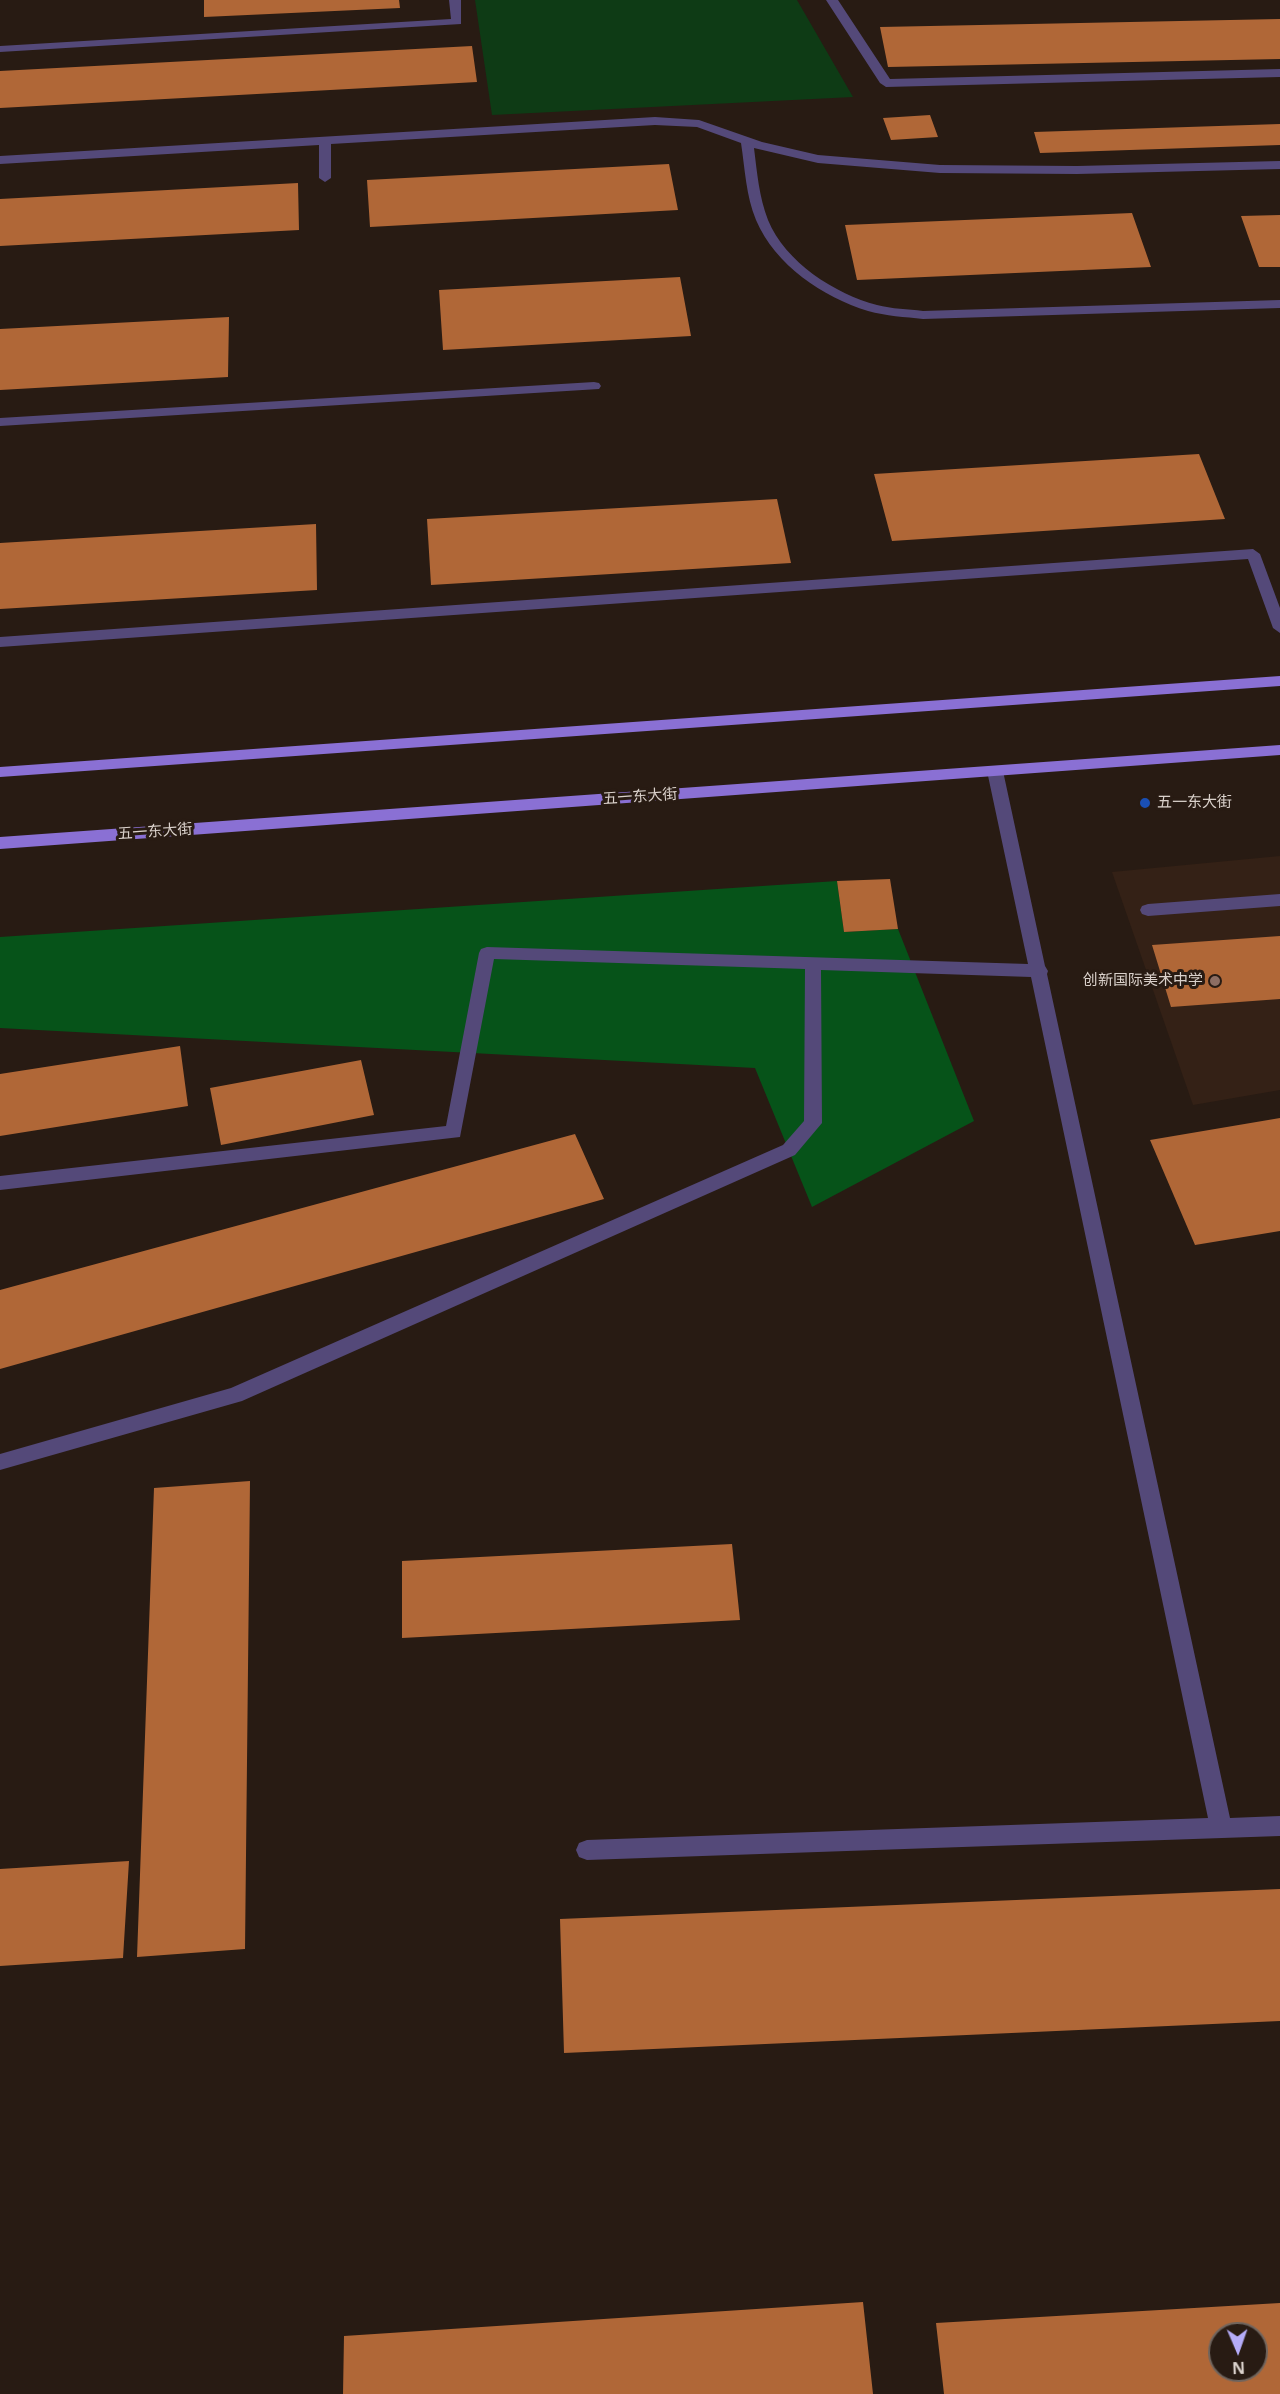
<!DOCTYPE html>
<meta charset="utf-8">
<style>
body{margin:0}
#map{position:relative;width:1280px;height:2394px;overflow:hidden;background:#281b13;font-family:"Noto Sans",sans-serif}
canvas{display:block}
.north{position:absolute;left:1208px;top:2322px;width:60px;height:60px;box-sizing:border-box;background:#281b13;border:2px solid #6f645d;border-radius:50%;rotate:178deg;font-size:16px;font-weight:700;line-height:24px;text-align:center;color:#dad1cb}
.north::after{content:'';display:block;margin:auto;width:21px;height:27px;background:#b5acf8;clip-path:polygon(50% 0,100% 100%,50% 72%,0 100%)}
</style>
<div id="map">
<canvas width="1280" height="2394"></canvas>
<div class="north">N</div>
</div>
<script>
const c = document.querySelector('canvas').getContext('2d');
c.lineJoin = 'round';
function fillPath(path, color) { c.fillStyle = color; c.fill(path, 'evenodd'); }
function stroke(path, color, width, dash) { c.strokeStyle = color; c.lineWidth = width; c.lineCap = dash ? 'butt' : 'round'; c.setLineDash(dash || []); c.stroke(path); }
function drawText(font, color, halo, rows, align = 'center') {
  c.font = font + ' "Noto Sans","Noto Sans SC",sans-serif'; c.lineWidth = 6; c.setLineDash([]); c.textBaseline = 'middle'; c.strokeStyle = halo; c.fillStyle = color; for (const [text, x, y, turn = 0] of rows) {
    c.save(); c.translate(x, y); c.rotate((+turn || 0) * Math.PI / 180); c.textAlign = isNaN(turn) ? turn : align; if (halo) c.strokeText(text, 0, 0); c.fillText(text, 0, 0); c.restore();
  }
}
fillPath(new Path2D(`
 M1280 856V1090L1193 1105 1112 872Z`), '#342116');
fillPath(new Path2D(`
 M475 0H797L853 97 492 115Z`), '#0e3b15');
fillPath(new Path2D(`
 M837 881 844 932 898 929 974 1121 812 1207 755 1068 0 1028V937Z`), '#065319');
fillPath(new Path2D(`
 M204 0H399L400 8 204 17Z
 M1280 19V59L888 67 880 27Z
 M472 46 477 82 0 108V71Z
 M930 115 938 137 891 140 883 118Z
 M1280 124V145L1040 153 1034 132Z
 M669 164 678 210 370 227 367 180Z
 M298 183 299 230 0 246V199Z
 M1132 213 1151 267 857 280 845 225Z
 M1280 215V267H1259L1241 216Z
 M680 277 691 336 443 350 439 290Z
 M229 317 228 377 0 390V329Z
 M1199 454 1225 519 892 541 874 474Z
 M777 499 791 563 431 585 427 519Z
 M316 524 317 590 0 609V543Z
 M890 879 898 929 844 932 837 881Z
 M1280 936V999L1171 1007 1152 945Z
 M180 1046 188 1106 0 1136V1074Z
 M361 1060 374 1115 221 1145 210 1088Z
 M1280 1118V1231L1195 1245 1150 1140Z
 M575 1134 604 1199 0 1369V1290Z
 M250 1481 245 1949 137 1957 154 1488Z
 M732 1544 740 1620 402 1638V1561Z
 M129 1861 123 1958 0 1966V1869Z
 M1280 1889V2021L564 2053 560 1919Z
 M863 2302 873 2394H343L344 2336Z
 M1280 2303V2394H944L936 2323ZM1220 2334H1256V2370H1220Z`), '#b06737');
fillPath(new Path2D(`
 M449 0H461V24L0 52V46L451 19Z
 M995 766 1001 767 1003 771 1045 966 1048 971 1047 974 1230 1818 1280 1816V1836L587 1860 579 1857 576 1850 579 1843 587 1840 1208 1818 1031 977 821 970 822 1123 795 1155 242 1401 0 1470V1454L231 1388 783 1145 804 1121 805 969 494 959 460 1137 0 1190V1176L446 1126 479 953 481 949 487 947 1028 964 987 771 989 767Z
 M1280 894V906L1148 916 1142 914 1140 910 1142 906 1148 904Z`), '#544979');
fillPath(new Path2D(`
 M826 0H838L890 79 1280 69V77L886 87 880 83Z
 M655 117 699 120 762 142 818 155 940 165 1077 166 1280 161V169L1077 174 940 173 818 163 754 148C757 172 759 197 768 220 785 262 835 294 877 305 892 309 908 309 923 311L1280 300V308L923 319C905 317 886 316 868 311 823 297 775 265 756 220 746 196 745 169 741 143L697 127 655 125 331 144V178L325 182 319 178V145L0 164V156Z
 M594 382 599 383 601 386 599 389 0 426V418Z
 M1253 549 1260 554 1280 608V633L1273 628 1248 559 0 647V637Z`), '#544979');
fillPath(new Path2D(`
 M1280 676V686L0 777V767Z
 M1280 745V755L0 849V837Z`), '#8a70d4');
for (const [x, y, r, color] of [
 [1145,803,6,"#1a4fb4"],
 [1215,981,6,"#8d6e63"]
]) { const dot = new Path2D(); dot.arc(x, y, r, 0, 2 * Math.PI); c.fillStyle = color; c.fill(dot); stroke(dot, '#281b13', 2); }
drawText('15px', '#dad1cb', '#281b13', [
 ["五一东大街",640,797,-4],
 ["五一东大街",155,832,-4]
]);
drawText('15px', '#dad1cb', '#281b13', [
 ["五一东大街",1157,803],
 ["创新国际美术中学",1203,981,"right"]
], 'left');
</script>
